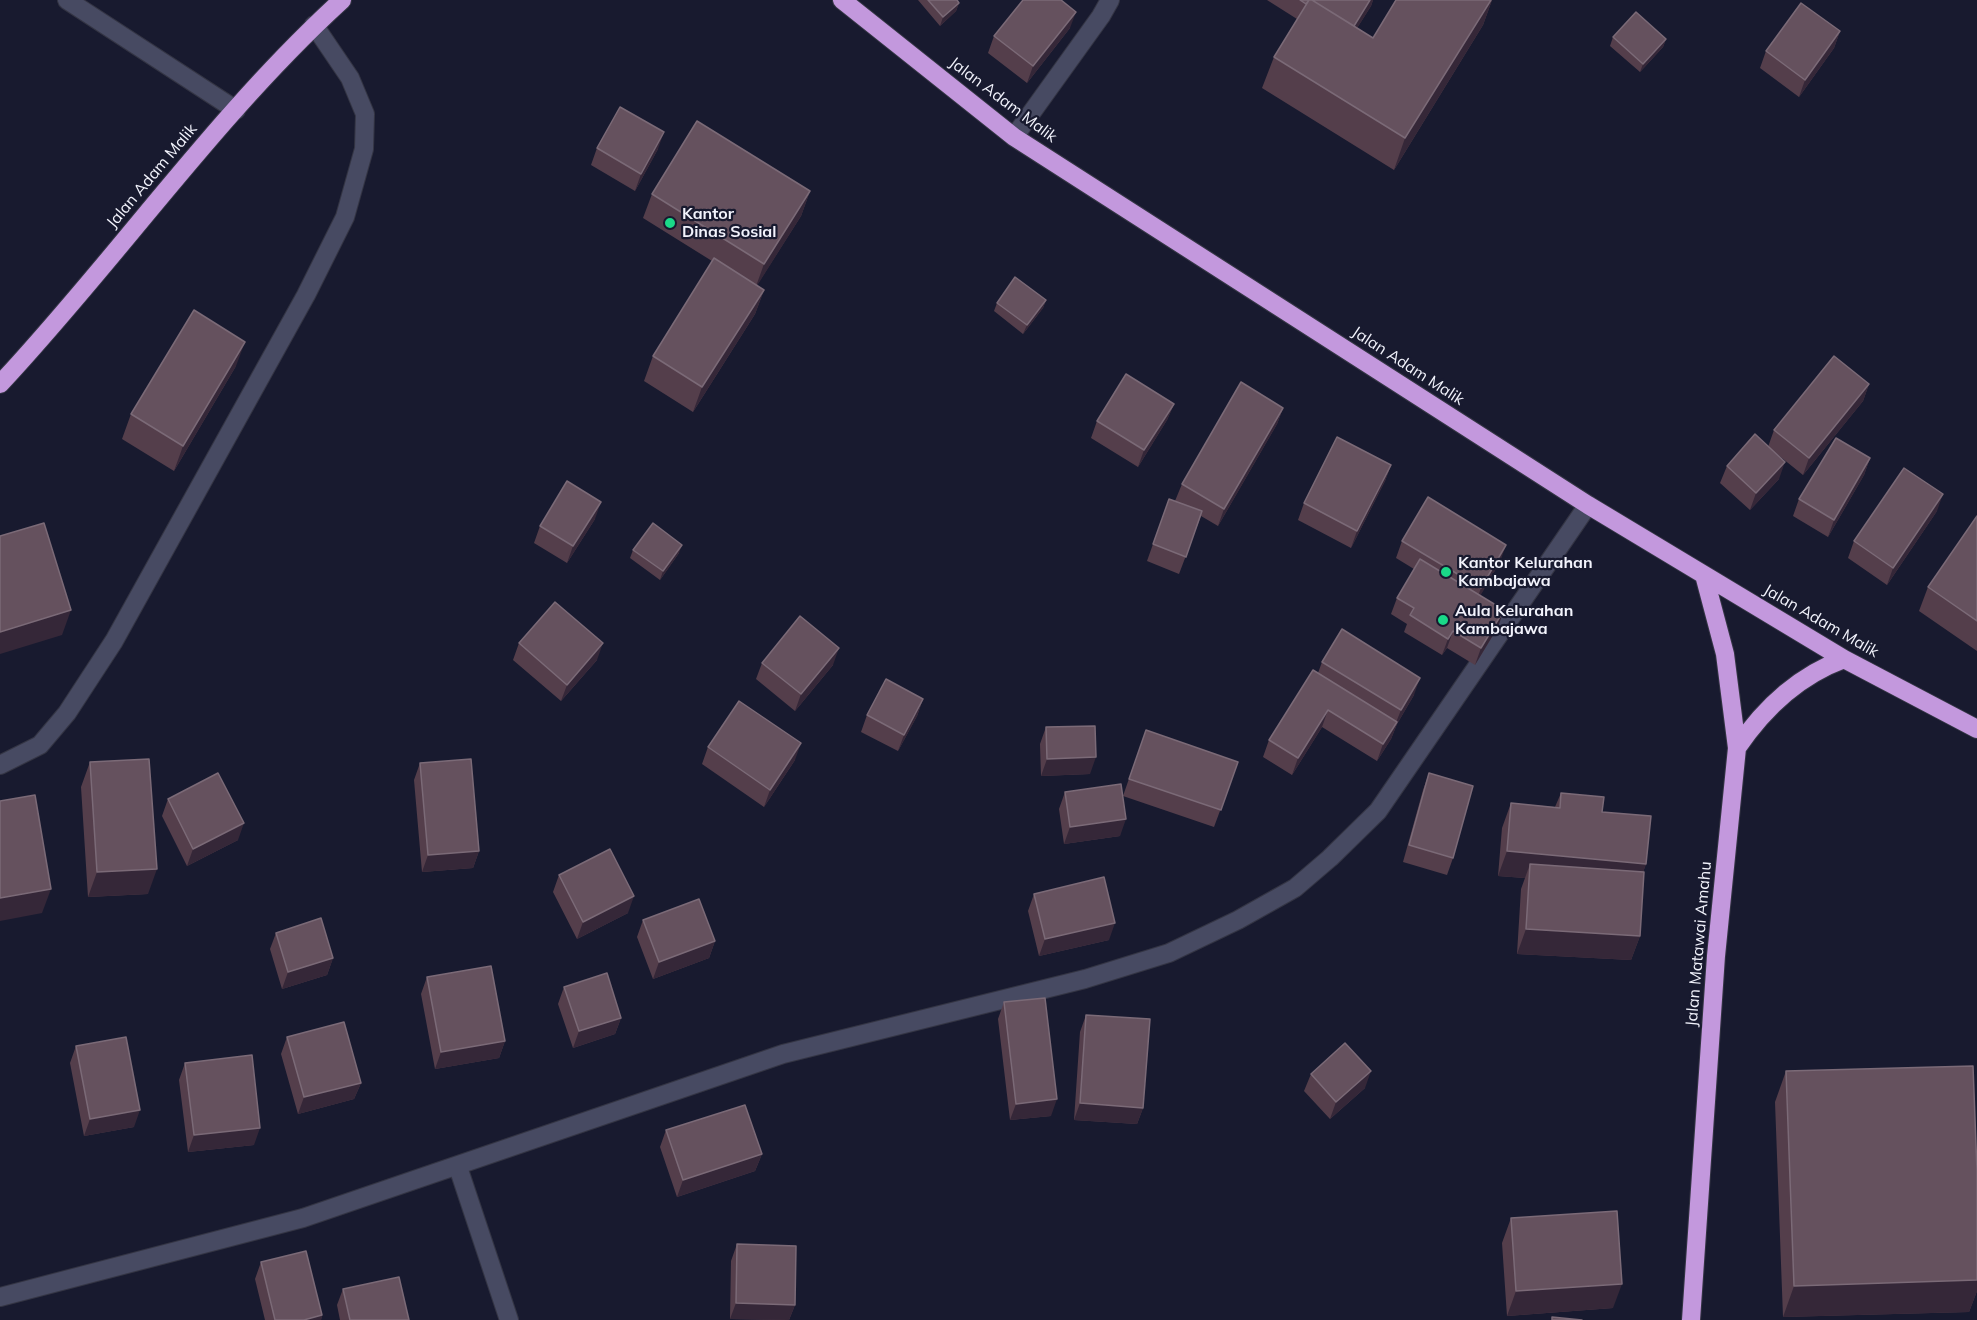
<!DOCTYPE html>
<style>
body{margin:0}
canvas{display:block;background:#181a2f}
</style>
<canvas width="1977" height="1320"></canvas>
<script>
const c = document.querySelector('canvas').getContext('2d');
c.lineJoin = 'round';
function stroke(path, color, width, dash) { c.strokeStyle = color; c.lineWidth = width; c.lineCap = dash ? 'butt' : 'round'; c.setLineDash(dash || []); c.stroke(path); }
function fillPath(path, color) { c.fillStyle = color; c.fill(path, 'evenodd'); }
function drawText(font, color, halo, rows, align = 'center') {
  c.font = font + ' Mulish,sans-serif'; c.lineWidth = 4.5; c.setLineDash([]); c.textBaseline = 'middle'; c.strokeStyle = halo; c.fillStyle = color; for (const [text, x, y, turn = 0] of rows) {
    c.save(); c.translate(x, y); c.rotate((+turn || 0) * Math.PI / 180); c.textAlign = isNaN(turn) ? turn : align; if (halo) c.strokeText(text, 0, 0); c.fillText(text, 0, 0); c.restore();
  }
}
const minor = new Path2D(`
 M67 0 236 110
 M1014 137 1101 16 1110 0
 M0 765 40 745 67 713 114 641 306 295 345 217 364 149 365 114 350 78 314 25
 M458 1167 509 1320
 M0 1297 303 1218 783 1054 1085 979 1169 953 1238 920 1295 888 1330 858 1378 811 1588 505`);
const highway = new Path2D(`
 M842 0 1014 137 1588 505 1844 659 1977 729
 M0 384C117 259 215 116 342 0
 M1737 748C1764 708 1798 676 1844 659
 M1691 1320 1716 956 1737 748 1725 654 1704 575`);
stroke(minor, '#343544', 20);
stroke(highway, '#343544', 20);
stroke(minor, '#474a62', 18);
stroke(highway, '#c398dd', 18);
fillPath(new Path2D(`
 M918 0H957L959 3 956 11 940 26Z
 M1267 0H1373L1371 6 1357 28 1373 38 1396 0H1492L1483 25 1394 170 1262 88 1274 57 1297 19Z
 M1070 28 1027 83 988 53 994 36Z
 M1840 31 1834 48 1799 97 1760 68 1766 51Z
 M1613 37 1666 39 1663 47 1640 72 1610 46Z
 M597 148 658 149 635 191 591 165Z
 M810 191 801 216 757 285 764 290 755 314 693 412 644 381 653 356 712 261 643 218 652 194Z
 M1046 300 1043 308 1023 334 994 311 997 303Z
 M236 366 174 471 122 439 131 414Z
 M1869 384 1863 401 1803 475 1772 450 1779 479 1750 510 1720 483 1727 466 1768 447 1774 430Z
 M1174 404 1167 420 1138 467 1091 438 1097 421Z
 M1283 408 1277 424 1218 526 1201 516 1179 574 1147 561 1169 499 1175 501 1182 484Z
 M1870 458 1864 475 1828 537 1793 516 1799 499Z
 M1391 465 1385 481 1351 548 1298 520 1304 503Z
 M1937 511 1887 585 1848 558 1854 541Z
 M1977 516V651L1919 611 1928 587Z
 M595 519 567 563 534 543 540 526Z
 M1402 541 1500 562 1480 595 1498 627 1475 665 1447 648 1442 655 1404 632 1407 624 1391 614 1397 598 1414 569 1396 558Z
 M633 550 679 553 660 580 630 558Z
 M519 643 597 660 561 701 513 660Z
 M1322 662 1414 695 1397 724 1391 739 1377 761 1322 727 1292 775 1263 757 1269 740 1318 673Z
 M762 663 833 665 795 711 756 679Z
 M923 699 917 716 898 751 861 732 867 715Z
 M1046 727 1090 774 1041 776 1040 744Z
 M708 747 795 760 764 807 702 764Z
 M1140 747 1238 762 1214 827 1123 796 1120 836 1064 844 1059 809 1065 792 1123 796Z
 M90 762 148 894 88 897 81 787Z
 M420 763 479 851 473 868 422 872 414 780Z
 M1429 773 1453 858 1447 875 1403 862 1423 790Z
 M1561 793 1602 812 1646 864 1643 872 1640 936 1631 960 1517 954 1521 889 1525 878 1498 876 1502 828 1511 803 1555 807Z
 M168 799 238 840 187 866 162 816Z
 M559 875 628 913 577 939 553 892Z
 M1034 894 1109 940 1039 956 1028 911Z
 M643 920 715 941 709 958 653 979 637 937Z
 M276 933 333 958 327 975 282 989 270 949Z
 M427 977 505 1041 499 1058 435 1069 421 994Z
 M564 987 621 1018 615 1034 573 1048 558 1004Z
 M1004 1002 1051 1116 1010 1120 998 1019Z
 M1086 1015 1143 1108 1137 1124 1074 1120 1080 1032Z
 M287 1037 361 1083 354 1099 298 1114 281 1054Z
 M76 1046 134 1127 84 1136 70 1063Z
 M185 1063 254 1145 188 1152 179 1080Z
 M1786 1071 1977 1171V1291L1969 1312 1783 1317 1775 1102Z
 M1311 1074 1365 1088 1330 1119 1304 1091Z
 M666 1130 762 1154 755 1171 677 1197 660 1147Z
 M1511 1218 1613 1308 1507 1316 1502 1243Z
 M737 1244 795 1305 789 1320 730 1319 731 1261Z
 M261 1262 322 1315 321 1320H265L255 1279Z
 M343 1289 409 1320H340L337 1305Z`), '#543e4b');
fillPath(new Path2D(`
 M1370 0H1373L1371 6 1344 49 1350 32Z
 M1491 0H1492L1483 25 1394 170 1405 138Z
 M959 3 956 11 940 26 943 17Z
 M1076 12 1070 28 1027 83 1033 66Z
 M1840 31 1834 48 1799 97 1805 80Z
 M1666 39 1663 47 1640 72 1643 64Z
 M664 132 658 149 635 191 641 174Z
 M810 191 801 216 755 289 764 264Z
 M764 290 755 314 693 412 702 387Z
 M1046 300 1043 308 1023 334 1027 325Z
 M245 342 236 366 174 471 183 446Z
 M1869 384 1863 401 1803 475 1809 458Z
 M1174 404 1167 420 1138 467 1144 450Z
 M1283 408 1277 424 1218 526 1224 509Z
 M1870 458 1864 475 1828 537 1834 520Z
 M1785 462 1779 479 1750 510 1756 493Z
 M1391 465 1385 481 1351 548 1357 531Z
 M1943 494 1937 511 1887 585 1893 568Z
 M601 502 595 519 567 563 573 546Z
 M682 545 679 553 660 580 663 571Z
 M1506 545 1500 562 1475 605 1481 588Z
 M71 610 62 635 0 654V632Z
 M1504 610 1498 627 1475 665 1481 648Z
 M1453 631 1447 648 1442 655 1448 639Z
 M603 643 597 660 561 701 567 685Z
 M839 648 833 665 795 711 801 694Z
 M1420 678 1414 695 1397 724 1391 739 1377 761 1383 744 1395 725 1401 710Z
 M923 699 917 716 898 751 904 735Z
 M1328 710 1322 727 1292 775 1298 758Z
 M801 743 795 760 764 807 770 790Z
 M1096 757 1090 774 1041 776 1047 759Z
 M1126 819 1120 836 1064 844 1070 827Z
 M244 823 238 840 187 866 193 849Z
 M479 851 473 868 422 872 428 855Z
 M1507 851 1646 864 1637 889 1530 864 1525 878 1498 876Z
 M157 869 148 894 88 897 97 872Z
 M51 889 42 913 0 921V898Z
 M634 896 628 913 577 939 583 922Z
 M1115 923 1109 940 1039 956 1045 939Z
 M1526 929 1640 936 1631 960 1517 954Z
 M715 941 709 958 653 979 659 962Z
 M333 958 327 975 282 989 288 972Z
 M621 1018 615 1034 573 1048 579 1031Z
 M505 1041 499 1058 435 1069 441 1052Z
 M1371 1071 1365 1088 1330 1119 1336 1102Z
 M361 1083 354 1099 298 1114 304 1097Z
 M1057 1099 1051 1116 1010 1120 1016 1104Z
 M1080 1103 1143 1108 1137 1124 1074 1120Z
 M140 1110 134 1127 84 1136 90 1119Z
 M260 1128 254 1145 188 1152 194 1135Z
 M762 1154 755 1171 677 1197 683 1180Z
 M1977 1280V1291L1969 1312 1783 1317 1794 1286Z
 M1622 1284 1613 1308 1507 1316 1516 1291Z
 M736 1303 795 1305 789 1320 730 1319Z
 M322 1315 321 1320H304Z`), '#352738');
const building = new Path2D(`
 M928 0H957L959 3 943 17Z
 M1023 0H1061L1076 12 1033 66 994 36Z
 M1300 0H1309L1306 4Z
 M1309 0H1312L1373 38 1396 0H1491L1405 138 1274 57Z
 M1312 0H1370L1354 26Z
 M1801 3 1840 31 1805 80 1766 51Z
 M1636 12 1666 39 1643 64 1613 37Z
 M620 107 664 132 641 174 597 148Z
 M697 121 810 191 764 264 652 194Z
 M714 258 764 290 702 387 653 356Z
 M1015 277 1046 300 1027 325 997 303Z
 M194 310 245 342 183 446 131 414Z
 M1834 356 1869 384 1809 458 1774 430Z
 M1126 374 1174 404 1144 450 1097 421Z
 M1241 382 1283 408 1224 509 1182 484Z
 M1755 434 1785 462 1756 493 1727 466Z
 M1337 437 1391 465 1357 531 1304 503Z
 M1836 438 1870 458 1834 520 1799 499Z
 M1904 468 1943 494 1893 568 1854 541Z
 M567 481 601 502 573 546 540 526Z
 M1428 497 1506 545 1481 588 1402 541Z
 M1169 499 1202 511 1186 557 1153 544Z
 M1977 516V621L1928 587Z
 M44 523 71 610 0 632V536Z
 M653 523 682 545 663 571 633 550Z
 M1420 559 1504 610 1481 648 1453 631 1448 639 1410 615 1414 608 1397 598Z
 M555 602 603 643 567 685 519 643Z
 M800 616 839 648 801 694 762 663Z
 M1342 629 1420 678 1401 710 1322 662Z
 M1313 670 1397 722 1383 744 1328 710 1298 758 1269 740Z
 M886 679 923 699 904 735 867 715Z
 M739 701 801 743 770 790 708 747Z
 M1095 726 1096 757 1047 759 1046 727Z
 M1146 730 1238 762 1221 810 1129 779Z
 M149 759 157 869 97 872 90 762Z
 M471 759 479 851 428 855 420 763Z
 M218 773 244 823 193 849 168 799Z
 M1429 773 1473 786 1453 858 1409 845Z
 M1121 784 1126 819 1070 827 1065 792Z
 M1561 793 1604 797 1602 812 1651 816 1646 864 1507 851 1511 803 1560 808Z
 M35 795 51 889 0 898V801Z
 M610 849 634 896 583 922 559 875Z
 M1530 864 1644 872 1640 936 1526 929Z
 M1104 877 1115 923 1045 939 1034 894Z
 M699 899 715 941 659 962 643 920Z
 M321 918 333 958 288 972 276 933Z
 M491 966 505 1041 441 1052 427 977Z
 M607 973 621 1018 579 1031 564 987Z
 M1045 998 1057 1099 1016 1104 1004 1002Z
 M1086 1015 1150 1019 1143 1108 1080 1103Z
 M344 1022 361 1083 304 1097 287 1037Z
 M126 1037 140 1110 90 1119 76 1046Z
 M1345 1043 1371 1071 1336 1102 1311 1074Z
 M252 1055 260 1128 194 1135 185 1063Z
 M1973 1066 1977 1171V1280L1794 1286 1786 1071Z
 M745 1105 762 1154 683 1180 666 1130Z
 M1617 1211 1622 1284 1516 1291 1511 1218Z
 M737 1244 796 1246 795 1305 736 1303Z
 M306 1251 322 1315 304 1320H275L261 1262Z
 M399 1277 409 1320H350L343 1289Z
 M1552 1317 1582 1320H1552Z`);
fillPath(building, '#65515e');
stroke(building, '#7b6a77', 1.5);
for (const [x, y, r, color] of [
 [670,223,6,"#1ad988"],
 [1446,572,6,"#1ad988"],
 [1443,620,6,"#1ad988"]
]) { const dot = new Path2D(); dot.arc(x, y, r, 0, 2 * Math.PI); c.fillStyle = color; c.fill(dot); stroke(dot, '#181a2f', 2); }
drawText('16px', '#f2f3fc', '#181a2f', [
 ["Jalan Adam Malik",1003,100,37],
 ["Jalan Adam Malik",152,176,-50],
 ["Jalan Adam Malik",1408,366,33],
 ["Jalan Adam Malik",1821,621,30],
 ["Jalan Matawai Amahu",1699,944,-85]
]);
drawText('bold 16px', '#f2f3fc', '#181a2f', [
 ["Kantor",682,214],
 ["Dinas Sosial",682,232],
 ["Kantor Kelurahan",1458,563],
 ["Kambajawa",1458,581],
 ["Aula Kelurahan",1455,611],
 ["Kambajawa",1455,629]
], 'left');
</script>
